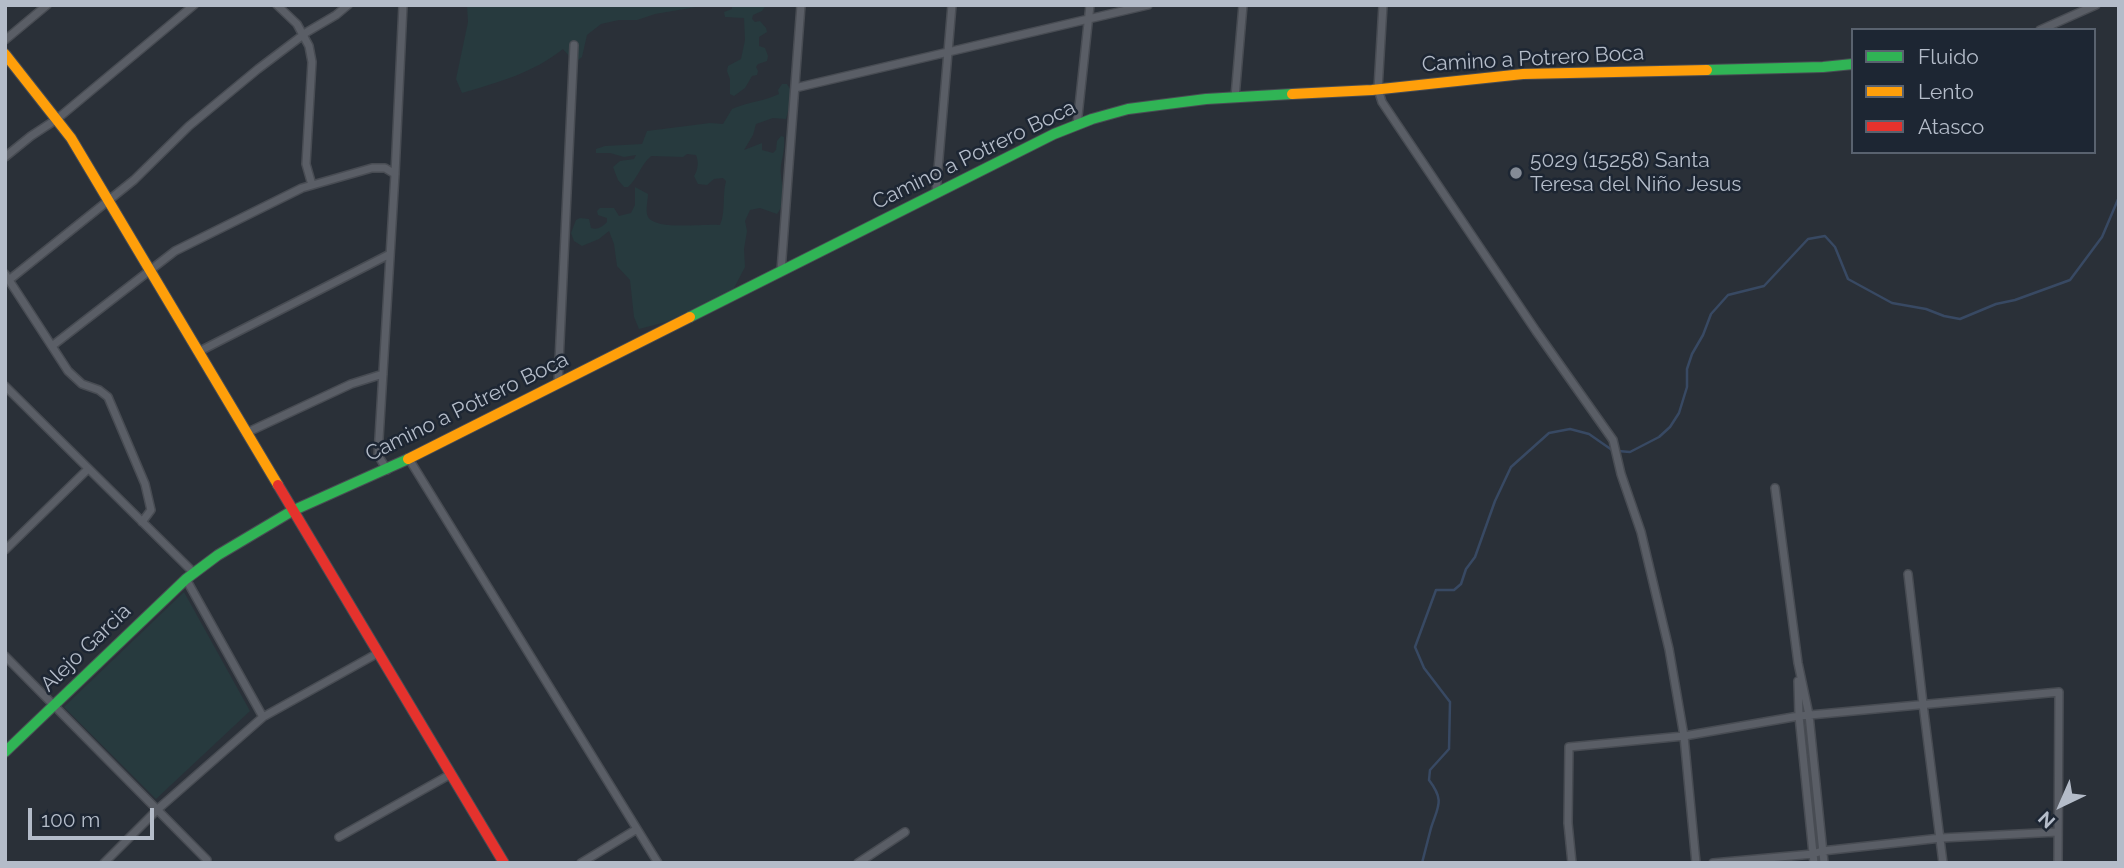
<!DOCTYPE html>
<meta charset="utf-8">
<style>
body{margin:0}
#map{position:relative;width:2124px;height:868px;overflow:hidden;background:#2a3038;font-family:Raleway,sans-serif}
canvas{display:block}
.frame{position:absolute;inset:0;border:7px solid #b4bcc9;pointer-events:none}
.legend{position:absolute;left:1851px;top:28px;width:245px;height:126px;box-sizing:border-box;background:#1d2633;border:2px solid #59626f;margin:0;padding:9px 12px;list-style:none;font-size:21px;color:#b4bcc9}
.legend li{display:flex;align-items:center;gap:14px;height:35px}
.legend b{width:35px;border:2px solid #59626f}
.north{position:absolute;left:2026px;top:770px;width:70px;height:70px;-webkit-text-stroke:5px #1d2633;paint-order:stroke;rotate:224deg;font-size:19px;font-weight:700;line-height:28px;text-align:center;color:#b4bcc9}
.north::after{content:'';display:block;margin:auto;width:24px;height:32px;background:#b4bcc9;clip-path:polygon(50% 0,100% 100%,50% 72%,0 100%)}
.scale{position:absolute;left:28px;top:808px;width:126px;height:32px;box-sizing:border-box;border:4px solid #b4bcc9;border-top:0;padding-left:9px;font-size:21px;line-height:24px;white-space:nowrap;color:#b4bcc9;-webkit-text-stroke:5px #1d2633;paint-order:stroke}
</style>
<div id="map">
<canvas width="2124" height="868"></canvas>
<div class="frame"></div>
<ul class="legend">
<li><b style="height:9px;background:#30b455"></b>Fluido</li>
<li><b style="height:9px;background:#ff9f0a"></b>Lento</li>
<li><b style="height:9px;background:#e5322d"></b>Atasco</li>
</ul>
<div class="north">N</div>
<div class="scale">100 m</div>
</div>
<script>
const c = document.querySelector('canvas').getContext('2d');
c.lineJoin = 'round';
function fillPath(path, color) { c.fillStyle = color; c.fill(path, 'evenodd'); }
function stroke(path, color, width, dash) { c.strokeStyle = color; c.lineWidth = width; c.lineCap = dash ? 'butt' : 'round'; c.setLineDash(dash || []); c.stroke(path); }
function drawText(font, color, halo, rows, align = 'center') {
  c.font = font + ' Raleway,sans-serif'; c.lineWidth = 5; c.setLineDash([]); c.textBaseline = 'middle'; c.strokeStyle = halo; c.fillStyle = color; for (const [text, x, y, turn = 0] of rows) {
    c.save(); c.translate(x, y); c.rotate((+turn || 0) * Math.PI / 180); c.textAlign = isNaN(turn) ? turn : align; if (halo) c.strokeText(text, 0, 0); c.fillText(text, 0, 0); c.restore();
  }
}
fillPath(new Path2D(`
 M467 5H708L655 14 637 20H619L601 24 587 35 582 57 578 60 569 56 563 49C533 73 499 82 462 93L456 79 468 22Z
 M732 5H766L762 11 753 15 752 19 755 22 760 21 766 28 767 32 759 37V46L765 48 768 56 767 61 758 64 756 67 758 71 757 75 752 76 745 88 734 96 730 94V79L727 71 728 66 741 59 745 40 744 18 725 17 724 12 732 9Z
 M782 84H787L793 94 786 119 773 118 756 124 753 135 744 150 762 143V150L773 153 776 150 777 141 781 136 784 137C785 147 783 155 781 165 779 181 789 199 777 214L760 208 750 210 745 221 747 231 744 249 745 267 733 290 666 322 639 329 634 317 630 280 617 266 614 244 609 231 599 239 582 246 574 241 571 233 576 220 580 218 589 219 591 228C598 230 602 227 607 222V218L598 215 597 211 600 208H614L619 216 631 213 635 205V187L648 194C648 200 645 211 648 217 657 231 705 223 720 225 726 211 722 196 726 181L723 178 714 179 707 185 698 184 694 176C698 170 699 162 696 155L687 154 683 157 651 156C640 166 638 178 628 187H624L618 180 613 167 620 161 634 159 636 155 624 157 610 153H596V149L605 146 642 144 647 131 710 123 723 124 732 109C747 102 766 101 779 94L778 90Z
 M184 592 250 711 156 799 64 707Z`), '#273a3e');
stroke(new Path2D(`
 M1618 451 1630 452 1659 437 1670 427 1679 413 1687 387V369L1692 354 1703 335 1711 314 1728 295 1764 286 1808 239 1825 236 1835 247 1848 279 1892 303 1926 309 1944 316 1960 319 1996 304 2015 300 2070 280 2102 237 2119 197
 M1422 863C1425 851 1428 840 1431 828 1438 806 1445 801 1429 780L1430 770 1449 749 1450 702 1424 668 1415 647 1436 590H1454L1461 584 1466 569 1475 557 1495 501 1511 467 1549 433 1570 429 1589 434 1612 450`), '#384963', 2.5);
const street = new Path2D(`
 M277 5 297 24 309 46 312 62 306 164 312 185
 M1383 5 1378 89 1382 102 1536 331 1613 440 1621 474 1641 532 1669 649 1684 736 1696 863
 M2040 30 2096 5
 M5 40 47 5
 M795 88 1148 5
 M1235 97 1243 5
 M1077 125 1090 5
 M5 157 31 136 57 119 194 5
 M936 193 952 5
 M781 271 801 5
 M5 274 68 371 82 384 99 390 108 397 145 484 151 510 142 522
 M9 280 134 180 189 126 258 69 307 32 336 15 348 5
 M52 346 175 251 302 188 372 168H385L395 174
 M198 352 390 254
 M558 383 574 45
 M5 386 193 572
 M246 433 351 384 383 374
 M409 459 658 863
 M387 470 378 455 395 174 403 5
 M1775 488 1798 663 1809 715 1824 863
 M5 550 88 469
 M1908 574 1923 704 1943 863
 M186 579 263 717
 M5 656 207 860
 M1798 681 1799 716 1814 863
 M339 837 451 774
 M104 863 158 809 263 717 378 653
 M581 863 637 829
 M858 863 905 832
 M1572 863 1568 823 1569 747 1684 736 1799 716 2059 692 2058 863
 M1713 863 1813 854 1822 851 1941 838 2058 832`);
const fast = new Path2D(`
 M1707 70 1823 67 1853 64
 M690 317 1054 134 1092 119 1128 109 1206 99 1292 94
 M5 752 186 579 218 555 292 511 408 459`);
const slow = new Path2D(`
 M5 54 71 138 278 485
 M1292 94 1372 90 1523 74 1707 70
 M408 459 690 317`);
const jam = new Path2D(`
 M278 485 504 863`);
stroke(street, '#484c53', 10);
stroke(fast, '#484c53', 12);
stroke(slow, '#484c53', 12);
stroke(jam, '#484c53', 12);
stroke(street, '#5a5e66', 7);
stroke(fast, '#30b455', 10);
stroke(slow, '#ff9f0a', 10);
stroke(jam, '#e5322d', 10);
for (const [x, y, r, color] of [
 [1516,173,7,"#848b96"]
]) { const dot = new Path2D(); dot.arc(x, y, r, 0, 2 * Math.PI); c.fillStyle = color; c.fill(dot); stroke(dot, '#1d2633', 2.5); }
drawText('21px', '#b4bcc9', '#1d2633', [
 ["Camino a Potrero Boca",1533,59,-3],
 ["Camino a Potrero Boca",974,155,-26],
 ["Camino a Potrero Boca",467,407,-26],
 ["Alejo Garcia",86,648,-44]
]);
drawText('21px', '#b4bcc9', '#1d2633', [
 ["5029 (15258) Santa",1530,161],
 ["Teresa del Niño Jesus",1530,185]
], 'left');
</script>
